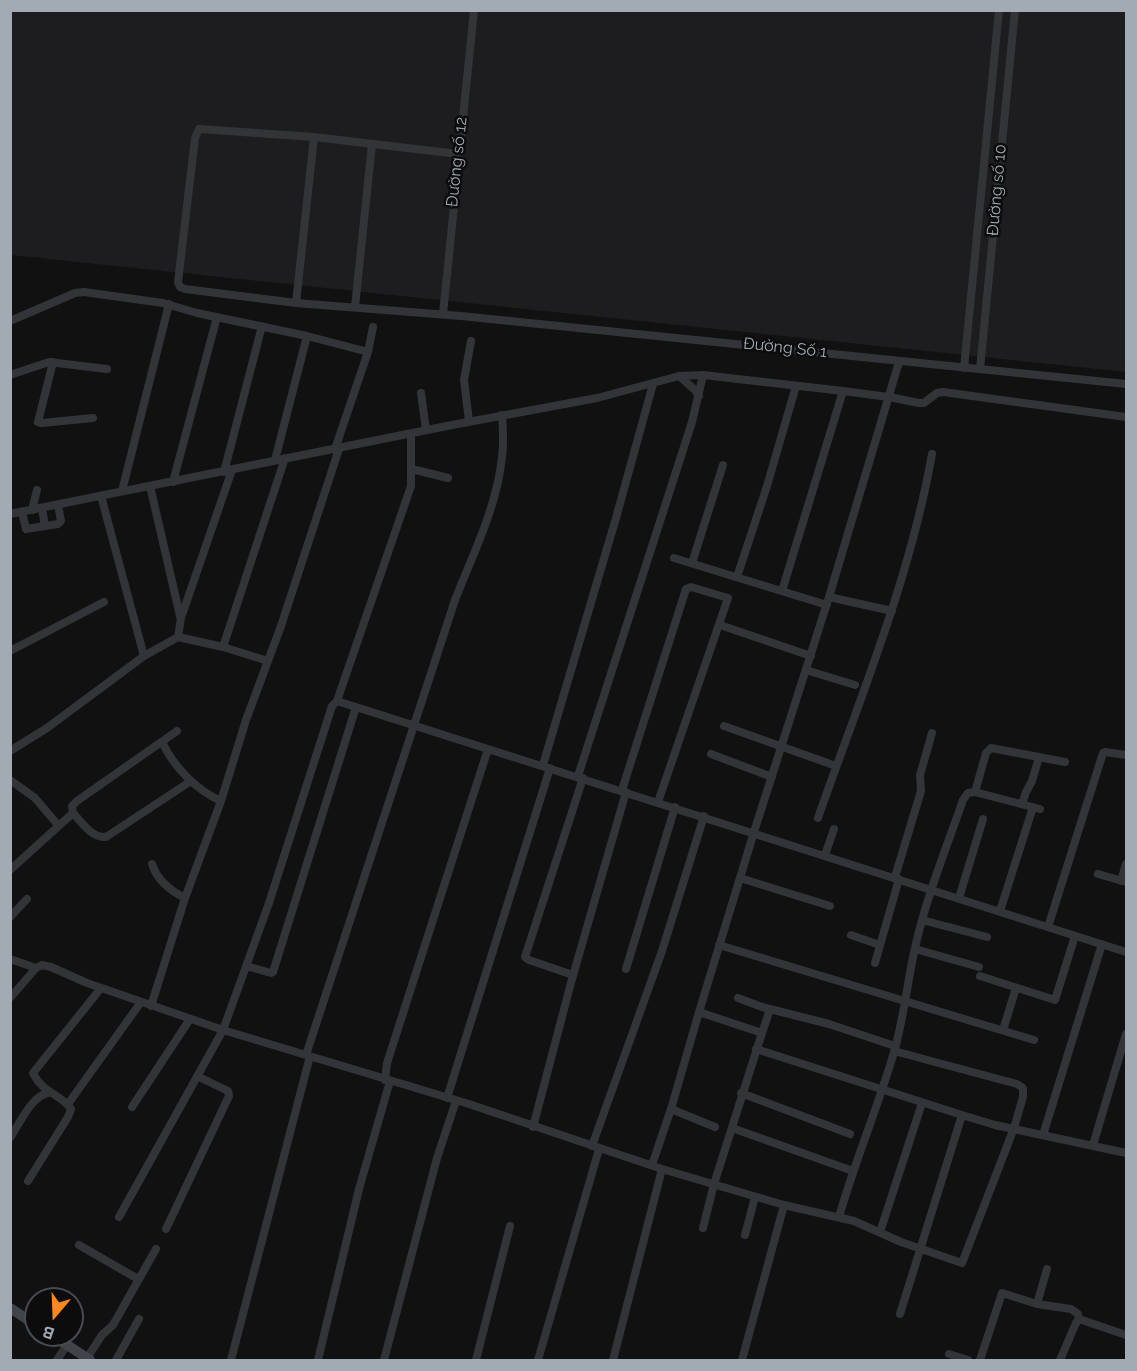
<!DOCTYPE html>
<meta charset="utf-8">
<style>
body{margin:0}
#map{position:relative;width:1137px;height:1371px;overflow:hidden;background:#111112;font-family:Raleway,sans-serif}
canvas{display:block}
.frame{position:absolute;inset:0;border:12px solid #a2abb4;pointer-events:none}
.north{position:absolute;left:24px;top:1287px;width:60px;height:60px;box-sizing:border-box;background:#0c0c0d;border:2px solid #484c50;border-radius:50%;rotate:199deg;font-size:16px;font-weight:700;line-height:24px;text-align:center;color:#a2abb4}
.north::after{content:'';display:block;margin:auto;width:21px;height:27px;background:#f78924;clip-path:polygon(50% 0,100% 100%,50% 72%,0 100%)}
</style>
<div id="map">
<canvas width="1137" height="1371"></canvas>
<div class="frame"></div>
<div class="north">B</div>
</div>
<script>
const c = document.querySelector('canvas').getContext('2d');
c.lineJoin = 'round';
function fillPath(path, color) { c.fillStyle = color; c.fill(path, 'evenodd'); }
function stroke(path, color, width, dash) { c.strokeStyle = color; c.lineWidth = width; c.lineCap = dash ? 'butt' : 'round'; c.setLineDash(dash || []); c.stroke(path); }
function drawText(font, color, halo, rows, align = 'center') {
  c.font = font + ' Raleway,sans-serif'; c.lineWidth = 5; c.setLineDash([]); c.textBaseline = 'middle'; c.strokeStyle = halo; c.fillStyle = color; for (const [text, x, y, turn = 0] of rows) {
    c.save(); c.translate(x, y); c.rotate((+turn || 0) * Math.PI / 180); c.textAlign = isNaN(turn) ? turn : align; if (halo) c.strokeText(text, 0, 0); c.fillText(text, 0, 0); c.restore();
  }
}
fillPath(new Path2D(`
 M11 11H1126V372L11 255Z`), '#1d1d1f');
stroke(new Path2D(`
 M458 154 314 137 199 129 195 138 178 282 180 287 185 289 296 303 461 316 1126 384
 M296 303 314 137
 M355 307 372 144
 M443 314 474 10
 M10 321 75 293 84 292 163 303 197 313 307 336 368 352
 M53 362 38 422 42 423 93 418
 M964 368 999 10
 M980 369 1015 10
 M10 375 49 362 107 369
 M679 376 695 390 699 396
 M421 393 426 430
 M469 421 464 380 471 341
 M335 449 368 352 373 327
 M275 460 307 336
 M412 469 448 478
 M224 472 262 326
 M173 482 217 317
 M150 486 180 616
 M122 491 169 304
 M101 496 144 656
 M42 508 45 526
 M32 510 37 490
 M22 512 26 529 58 524 61 521 58 505
 M10 514 452 425 597 398 679 376 703 375 843 391 889 397 919 403H924L937 393 943 392 1126 417
 M674 558 827 605
 M692 563 723 465
 M737 577 767 486 796 386
 M782 591 843 391
 M829 597 892 611
 M720 625 811 656
 M178 637 181 618 232 470
 M223 647 285 458
 M10 651 104 602
 M806 670 855 685
 M337 701 1126 952
 M724 726 836 766
 M162 742C174 767 196 790 221 801
 M10 751 47 728 144 656 178 637 223 647 268 661
 M711 754 772 777
 M543 765 616 518 653 384
 M578 776 692 422 703 375
 M10 780 35 798 58 825
 M622 790 686 589 691 587 728 598 658 802
 M975 792 1040 809
 M1022 804 1026 792 1032 781 1039 757
 M73 813C82 823 92 838 106 837L191 781
 M818 818C860 698 910 579 932 454
 M825 855 834 829
 M152 864C157 880 171 891 185 898
 M10 870 73 813 72 806 77 801 177 731
 M1098 874 1126 882
 M895 877 921 791 920 775 932 733
 M740 878 830 906
 M1121 881 1126 864
 M959 898 983 819
 M1000 911 1033 807
 M10 917 27 899
 M922 920 987 937
 M1048 927 1103 753 1105 752 1126 755
 M851 935 880 945
 M719 945 1034 1040
 M915 949 979 967
 M10 959 36 968 42 965 51 967 87 983 223 1030 469 1104 662 1169 784 1205 854 1221 901 1242 962 1263 1014 1128 1023 1097V1088L1017 1084 894 1051
 M875 963 899 879
 M246 966 271 973 273 972 356 707
 M626 969 675 807
 M573 975 529 960 525 957 583 778
 M980 976 1055 1000 1075 936
 M10 998 36 968
 M738 998 762 1007 829 1024 895 1046
 M151 1006 185 898 221 801 246 720 281 626 339 449
 M699 1012 762 1033 714 1184 703 1228
 M1003 1030 1016 988
 M762 1033 770 1009
 M756 1049 962 1115 995 1125 1126 1153
 M306 1055 455 600C473 554 497 507 502 457 504 443 503 429 502 415
 M385 1080 387 1063 488 749
 M741 1093 850 1134
 M447 1098 550 768
 M68 1104 141 1002
 M132 1107 190 1019
 M671 1109 715 1127
 M533 1127 572 979 626 792
 M732 1128 853 1171
 M1043 1135 1102 944
 M10 1138C19 1125 31 1096 48 1093
 M1093 1145 1126 1034
 M592 1146 662 951 704 816
 M652 1165 671 1109 699 1012 754 832 829 597 899 362
 M28 1181 68 1117 71 1109C61 1094 43 1094 33 1073L101 988
 M119 1217 223 1030 269 903 332 706 337 701 411 486V434
 M839 1217C855 1161 878 1107 894 1052 904 1018 907 983 915 948 926 898 946 849 963 800L968 793 975 792 986 753 991 748 1065 762
 M166 1229 229 1096 228 1091 197 1076
 M880 1232 922 1103
 M745 1235 755 1197
 M79 1245 138 1279
 M1037 1304 1047 1269
 M900 1314 962 1115
 M949 1354 968 1360
 M87 1358 102 1335 113 1325 156 1249
 M57 1360 67 1345
 M116 1360 139 1319
 M231 1360 310 1056
 M318 1360 359 1189 390 1081
 M384 1360 437 1158 456 1101
 M476 1360 510 1226
 M538 1360 599 1149
 M613 1360 662 1169
 M742 1360 784 1205
 M980 1360 1002 1293 1037 1304 1071 1309 1078 1314 1079 1319 1126 1335
 M1060 1360 1076 1323 1079 1319`), '#323438', 8);
stroke(new Path2D(`
 M10 1308 36 1325
 M52 1335 90 1360`), '#404348', 10);
drawText('16px', '#a2abb4', '#0c0c0d', [
 ["Đường số 12",457,162,-84],
 ["Đường số 10",997,190,-85],
 ["Đường Số 1",785,348,6]
]);
</script>
